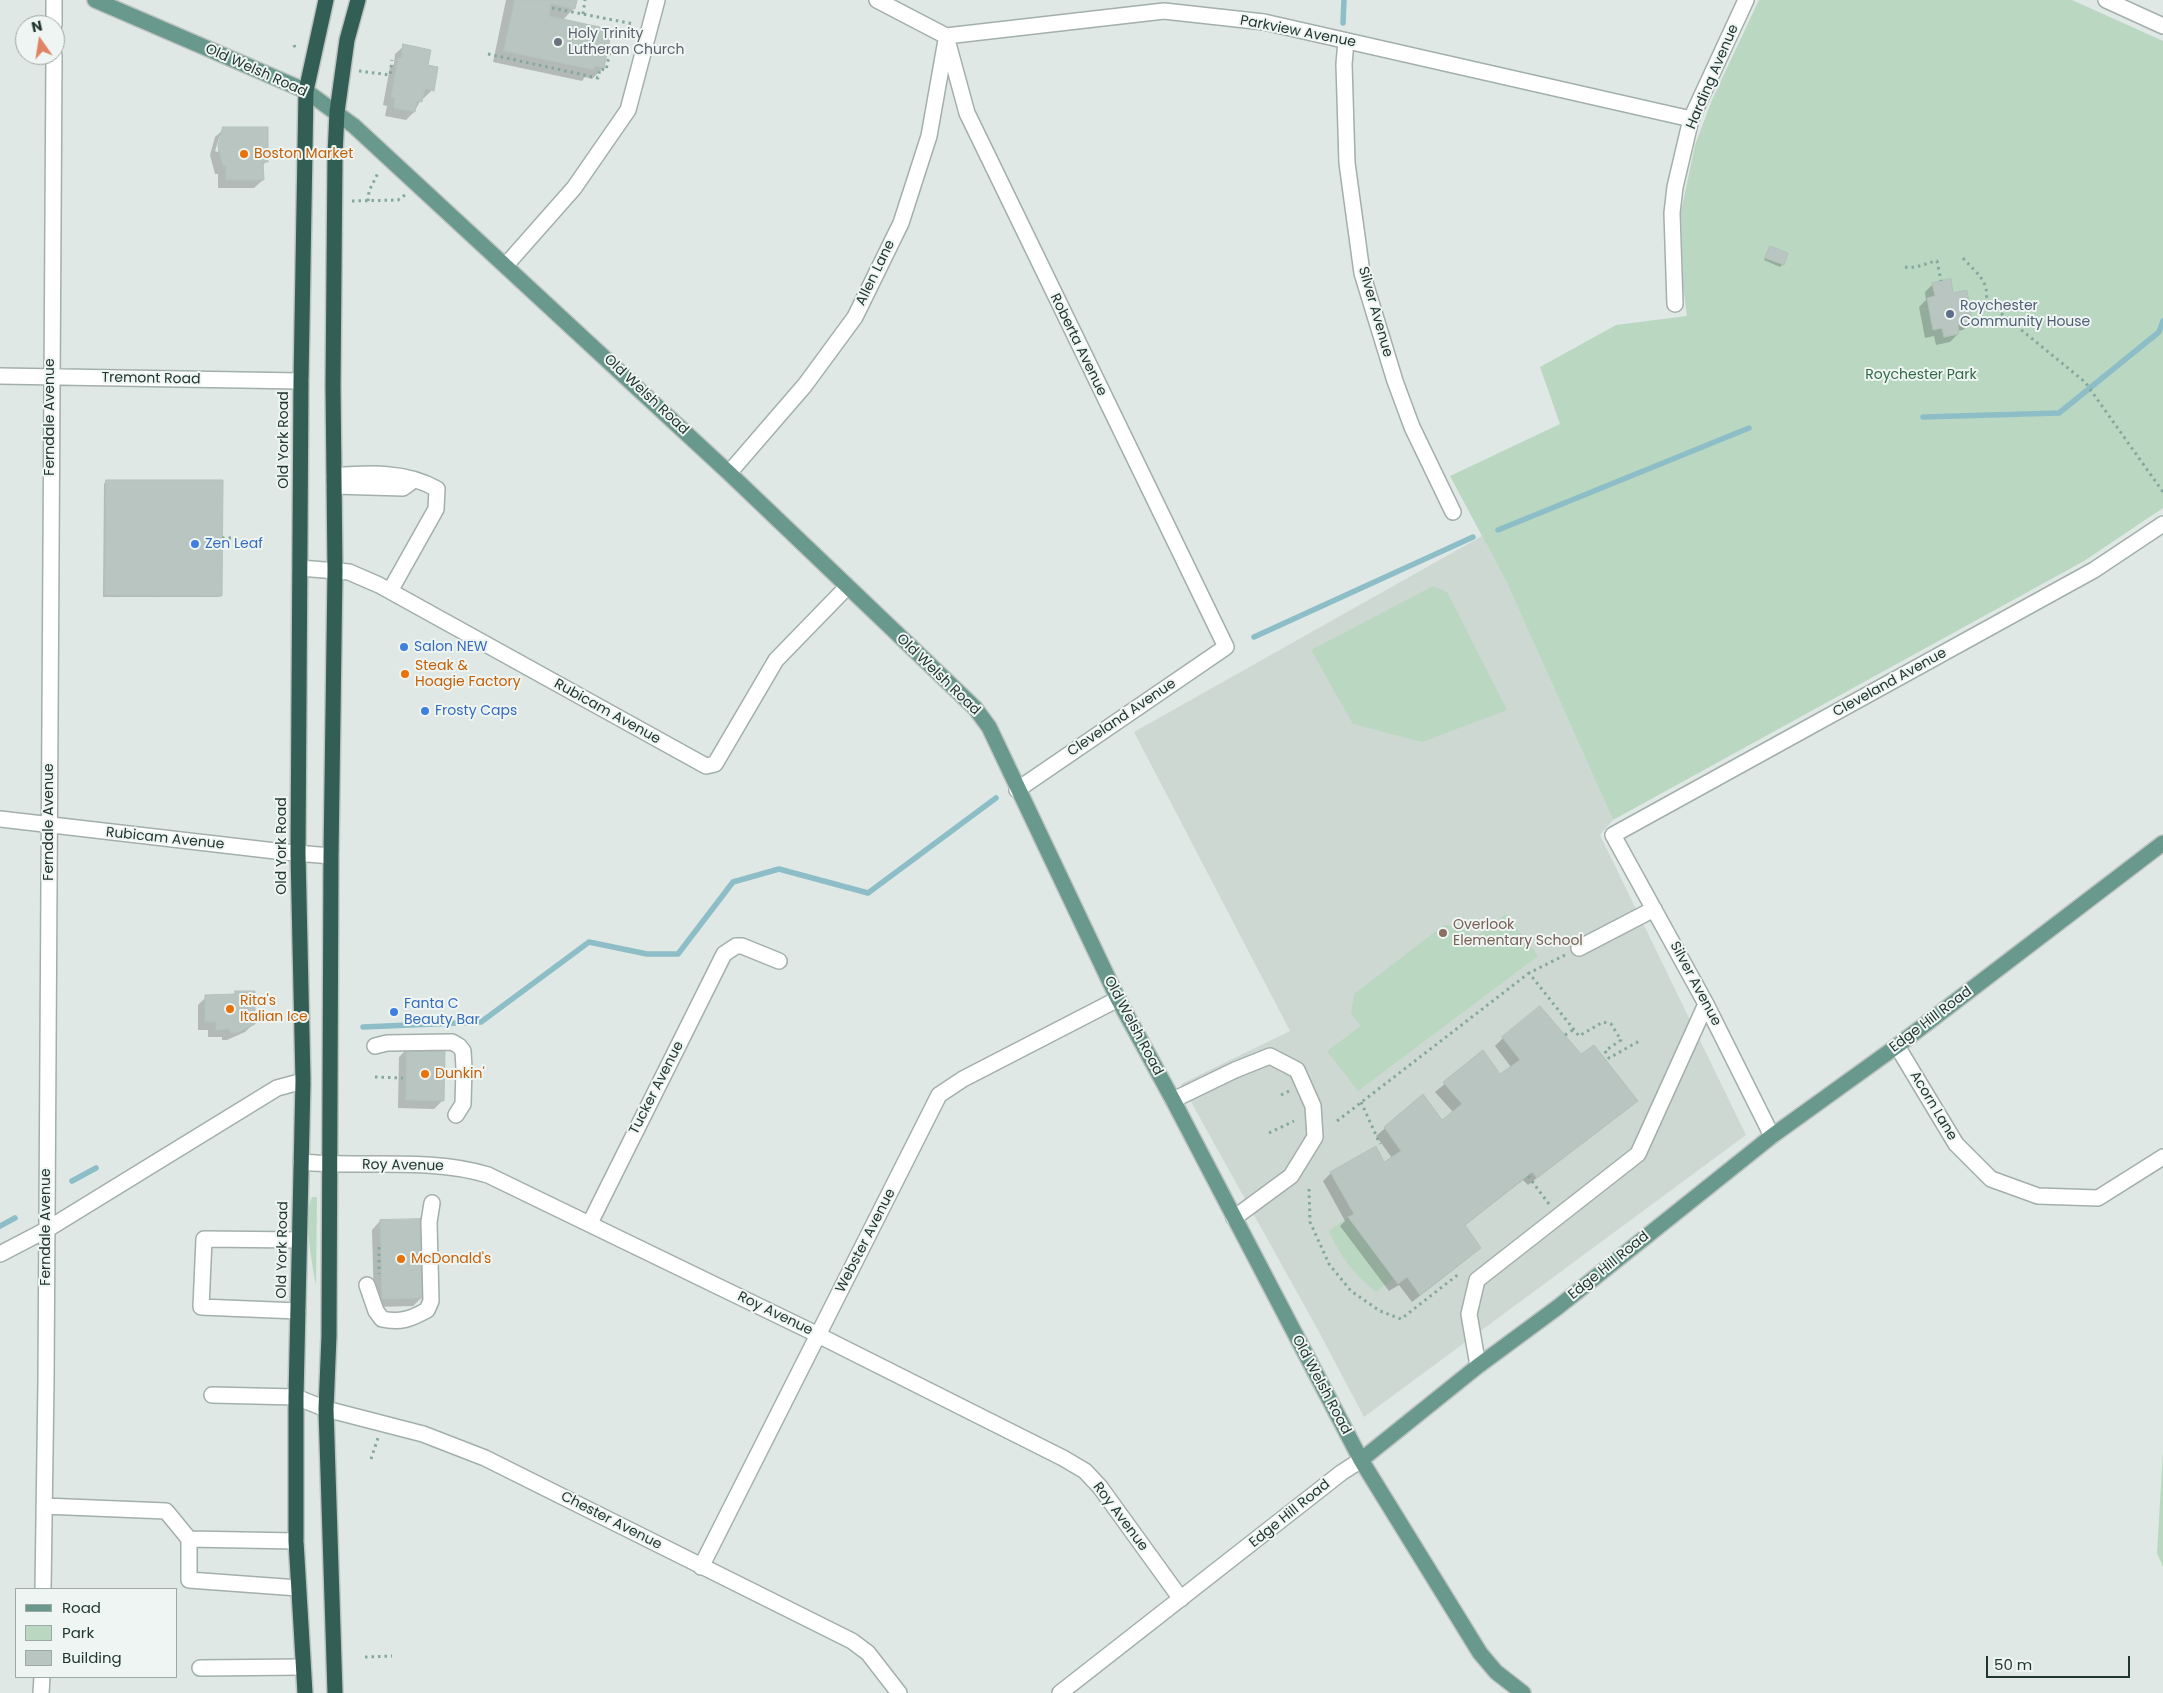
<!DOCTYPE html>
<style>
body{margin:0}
#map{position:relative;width:2163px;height:1693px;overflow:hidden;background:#dfe8e4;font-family:Poppins,sans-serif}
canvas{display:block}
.legend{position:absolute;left:15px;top:1588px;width:162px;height:90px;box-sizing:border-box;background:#eff5f2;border:1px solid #9da9a5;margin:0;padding:6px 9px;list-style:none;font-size:15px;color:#223631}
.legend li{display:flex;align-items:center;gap:10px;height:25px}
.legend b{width:25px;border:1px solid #9da9a5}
.north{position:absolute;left:15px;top:15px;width:50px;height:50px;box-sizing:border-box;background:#eff5f2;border:1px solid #9da9a5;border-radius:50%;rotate:347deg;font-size:14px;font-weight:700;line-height:20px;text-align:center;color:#223631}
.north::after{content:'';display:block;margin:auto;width:18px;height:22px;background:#e08466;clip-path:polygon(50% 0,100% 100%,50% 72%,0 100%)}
.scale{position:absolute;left:1986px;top:1656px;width:144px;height:22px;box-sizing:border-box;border:2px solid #223631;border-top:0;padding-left:6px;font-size:15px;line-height:18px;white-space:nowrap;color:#223631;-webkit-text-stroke:4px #eff5f2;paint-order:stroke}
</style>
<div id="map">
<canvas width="2163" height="1693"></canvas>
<ul class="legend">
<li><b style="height:6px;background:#69988c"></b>Road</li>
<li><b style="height:14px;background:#bad7c2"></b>Park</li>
<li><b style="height:14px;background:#b8c5c0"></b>Building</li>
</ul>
<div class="north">N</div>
<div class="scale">50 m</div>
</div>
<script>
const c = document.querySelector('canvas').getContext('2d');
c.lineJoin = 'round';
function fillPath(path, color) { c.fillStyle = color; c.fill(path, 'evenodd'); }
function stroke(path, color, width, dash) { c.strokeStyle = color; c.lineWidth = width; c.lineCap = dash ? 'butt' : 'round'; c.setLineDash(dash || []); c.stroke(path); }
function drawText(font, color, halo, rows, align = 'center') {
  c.font = font + ' Poppins,sans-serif'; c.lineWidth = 4; c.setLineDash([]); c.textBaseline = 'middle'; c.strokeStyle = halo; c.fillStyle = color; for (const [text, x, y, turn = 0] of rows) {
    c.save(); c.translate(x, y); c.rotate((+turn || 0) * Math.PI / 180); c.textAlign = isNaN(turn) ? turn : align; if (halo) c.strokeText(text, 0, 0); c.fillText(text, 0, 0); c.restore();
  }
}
fillPath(new Path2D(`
 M1482 536 1506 581 1613 820 1600 835 1746 1135 1364 1417 1318 1330 1181 1084 1290 1031 1134 732Z`), '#ced8d3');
fillPath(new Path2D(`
 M1759 0H2072L2163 41V508L2084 561 1613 820 1506 581 1450 476 1560 424 1540 367 1616 325 1687 316 1683 285 1681 212 1695 145 1712 100Z
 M1433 586 1447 592 1507 710 1422 742 1353 724 1311 650Z
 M1506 914 1538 956 1358 1091 1327 1051 1361 1026 1351 1013 1354 994 1444 925 1465 927 1474 938Z
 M312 1197H317L316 1285C312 1264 303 1216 312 1197Z
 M1348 1217 1394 1278 1376 1292C1354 1275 1340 1256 1329 1231Z
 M2163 1451V1567L2157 1553Z`), '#bad7c2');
fillPath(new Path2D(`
 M506 0H576L574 8 562 21 603 68 592 79 585 77 582 81 493 62Z
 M404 46 427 66 432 90 424 98H422L414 112 406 120 385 116 387 106 383 105 390 67 394 64 395 54Z
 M224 129 267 161 262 166 263 180 254 188H218V174H215L210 155 215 137ZM220 135H222L218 152 215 151Z
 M1770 247 1783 264 1780 267 1764 260Z
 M1933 284 1952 294 1971 322 1963 330 1957 331 1958 334 1950 342 1936 345 1934 336 1925 338 1919 307 1926 300 1925 292Z
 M106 481 221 595 219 597H103L104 484Z
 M236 992 254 1023 245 1032 227 1040H222V1037H208V1030H198V1005L206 997 232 995Z
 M1503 1038 1581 1055 1636 1101 1528 1185 1523 1180 1464 1226 1471 1256 1412 1302 1399 1285 1389 1291 1340 1226 1345 1221 1323 1181 1331 1173 1383 1164 1392 1158 1376 1136 1423 1096 1442 1122 1454 1113 1435 1092 1483 1052 1500 1076 1511 1067 1495 1046Z
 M407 1049 443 1100 434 1109 398 1108 399 1057Z
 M380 1221 422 1297 413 1306 374 1307 372 1230Z`), '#0003');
stroke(new Path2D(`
 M1343 23 1344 0
 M1923 417 2059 413 2159 332 2163 321
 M1498 530 1749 428
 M1254 637 1473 537
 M363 1027 481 1022 589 942 647 954H678L733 882 779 869 868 893 996 798
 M72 1181 96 1168
 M0 1226 15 1218`), '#8dbec7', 5.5);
const building = new Path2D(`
 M515 0H577L575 9 551 4 549 16 604 28 603 33 611 34 604 68 595 66 594 70 504 51Z
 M403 44 431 50 428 65 438 67 434 91 425 89 422 102 417 101 415 112 393 108 395 98 391 97 398 58H401Z
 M223 127H268V162H263L264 180H226V166H223L218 146Z
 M1770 246 1788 253 1784 265 1765 258Z
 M1951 279 1953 293 1967 290 1972 322 1958 325 1959 334 1944 337 1942 328 1933 330 1927 298 1935 296 1932 283Z
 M106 480H223L222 596 105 595Z
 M235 991H255V1024L237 1033H230V1029L216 1030V1022H205V995L235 994Z
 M1540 1006 1581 1054 1594 1045 1638 1101 1537 1178 1532 1172 1465 1225 1481 1248 1420 1295 1407 1277 1398 1284 1348 1217 1354 1214 1330 1172 1376 1146 1384 1162 1401 1151 1384 1127 1423 1094 1442 1120 1462 1104 1443 1082 1483 1050 1500 1074 1520 1060 1502 1037Z
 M407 1047 445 1048 444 1101 406 1100Z
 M421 1219 423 1298 382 1299 380 1220Z`);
fillPath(building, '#b8c5c0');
stroke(building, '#b3c1bb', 1);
const minor = new Path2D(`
 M877 0 946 36 1164 11 1264 22 1691 119
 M2106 0 2163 26
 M54 25V0
 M946 36 967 113 1226 647 1017 790
 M1346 41 1344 64 1347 163 1362 273 1395 381 1412 427 1453 512
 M506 265 574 188 628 110 657 0
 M1675 304 1672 213 1675 187 1691 119 1746 0
 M0 376 301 381
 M729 473 805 385 855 317 901 223 929 136 946 40
 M334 476C369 473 406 471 437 489L436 509 390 591
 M334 486 403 488 414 480
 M300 568 349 572 379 585 706 766 715 764 776 660 847 587
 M0 819 284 852 331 856
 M1579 948 1654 909
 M375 1046 387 1043 452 1042 459 1046 463 1051 464 1068 463 1104 456 1115
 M1897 1046 1956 1144 1991 1179 2038 1196 2098 1198 2163 1157
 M1173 1100 1235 1070 1270 1056 1297 1070 1313 1106 1315 1137 1291 1176 1234 1218
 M1772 1136 1706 1004 1613 835 2094 570 2163 524
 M301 1162C361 1168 431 1157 488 1175L806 1329 1063 1458 1085 1471 1100 1487 1181 1599
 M590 1223 724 954 736 946H742L779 961
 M0 1254 46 1230 277 1088 303 1081
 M367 1285 376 1311 382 1319C400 1323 411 1319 427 1310L431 1301 429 1222 432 1203
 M298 1311 201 1307 204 1239 299 1240
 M1478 1366 1469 1314 1477 1280 1638 1154 1706 1004
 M212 1395 296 1397 326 1409 423 1434 485 1458 852 1641 868 1653 899 1693
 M44 1506 166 1511 189 1539 296 1541
 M189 1539V1580L298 1588
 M701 1567 939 1095 963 1079 1118 999
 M43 1589 46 1381 54 55
 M200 1668 303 1667
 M41 1693 42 1677
 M1060 1693 1341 1473 1361 1460`);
const major = new Path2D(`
 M95 0 306 91 354 126 729 473 975 708 989 727 1118 999 1173 1100 1361 1460 1480 1653 1496 1672 1523 1693
 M1361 1460 1478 1366 1558 1307 1772 1136 1897 1046 2163 843`);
const highway = new Path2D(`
 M305 1693 296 1541V1397L303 1081 298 853 301 381 306 91 326 0
 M335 1693 326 1409 329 1336 331 856 335 571 333 386 335 155 337 112 347 40 358 0`);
stroke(minor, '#a3afab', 18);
stroke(major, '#bdc3c1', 18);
stroke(highway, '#bdc3c1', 18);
stroke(new Path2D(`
 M552 8 634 24
 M583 14 585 0
 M294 45 295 48
 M608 50 626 54
 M488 54 598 78 600 69 606 70 610 51
 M359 71 390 75 392 60
 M352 201 398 200 405 195
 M368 201 369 191 379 171
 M1963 258C1975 272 1990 281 1986 301L1969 306
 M1905 267C1917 269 1925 263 1937 261L1941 281
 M1986 301 2085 382 2163 492
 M222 538H238
 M1565 955 1529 973 1579 1036 1603 1022 1611 1024 1621 1040 1605 1051 1609 1058 1641 1040
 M1565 1035 1573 1030
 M375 1077 403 1078
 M1281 1095 1289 1091
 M1361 1102 1380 1144
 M1337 1121 1529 973
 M1269 1133 1294 1121
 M1528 1176 1549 1204
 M1309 1189 1310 1222 1329 1264 1351 1291 1380 1311 1401 1319 1460 1273
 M379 1247V1274
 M371 1459 378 1438
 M365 1657 392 1656`), '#84a89d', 3, [2.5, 4]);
stroke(minor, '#fff', 15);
stroke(major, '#69988c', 15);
stroke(highway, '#325e55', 15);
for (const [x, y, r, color] of [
 [558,42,5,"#6b7280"],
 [244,154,5,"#e8710a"],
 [1950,314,5,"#5c6f8a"],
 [195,544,5,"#3f7fe0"],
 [404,647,5,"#3f7fe0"],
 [405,674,5,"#e8710a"],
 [425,711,5,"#3f7fe0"],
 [1443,933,5,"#8d6e63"],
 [230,1009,5,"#e8710a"],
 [394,1012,5,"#3f7fe0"],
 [425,1074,5,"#e8710a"],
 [401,1259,5,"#e8710a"]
]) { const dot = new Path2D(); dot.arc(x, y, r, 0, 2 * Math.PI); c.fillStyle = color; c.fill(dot); stroke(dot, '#eff5f2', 2); }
drawText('14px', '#223631', '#eff5f2', [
 ["Parkview Avenue",1298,32,11],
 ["Old Welsh Road",256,71,24],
 ["Harding Avenue",1713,77,-67],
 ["Allen Lane",876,273,-64],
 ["Silver Avenue",1375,312,74],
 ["Roberta Avenue",1078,345,64],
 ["Tremont Road",151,379,1],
 ["Old Welsh Road",646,395,43],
 ["Ferndale Avenue",50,417,-90],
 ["Old York Road",284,440,-90],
 ["Old Welsh Road",938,675,44],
 ["Cleveland Avenue",1890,683,-29],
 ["Rubicam Avenue",607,712,29],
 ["Cleveland Avenue",1122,718,-34],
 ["Ferndale Avenue",49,822,-90],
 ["Rubicam Avenue",165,839,6],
 ["Old York Road",282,846,-90],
 ["Silver Avenue",1695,984,62],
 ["Edge Hill Road",1931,1020,-37],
 ["Old Welsh Road",1133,1026,62],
 ["Tucker Avenue",657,1088,-63],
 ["Acorn Lane",1933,1106,59],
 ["Roy Avenue",403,1166,1],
 ["Ferndale Avenue",46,1227,-90],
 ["Webster Avenue",866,1241,-63],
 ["Old York Road",283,1250,-89],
 ["Edge Hill Road",1609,1266,-39],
 ["Roy Avenue",775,1314,26],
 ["Old Welsh Road",1321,1385,62],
 ["Edge Hill Road",1290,1514,-39],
 ["Roy Avenue",1120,1517,53],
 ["Chester Avenue",611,1521,27]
]);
drawText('14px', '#5b616d', '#eff5f2', [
 ["Holy Trinity",568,34],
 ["Lutheran Church",568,50]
], 'left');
drawText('14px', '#c56008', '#eff5f2', [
 ["Boston Market",254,154],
 ["Steak &",415,666],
 ["Hoagie Factory",415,682],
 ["Rita's",240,1001],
 ["Italian Ice",240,1017],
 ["Dunkin'",435,1074],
 ["McDonald's",411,1259]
], 'left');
drawText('14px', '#4e5e75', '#eff5f2', [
 ["Roychester",1960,306],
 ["Community House",1960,322]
], 'left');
drawText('14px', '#326847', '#eff5f2', [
 ["Roychester Park",1921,375]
]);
drawText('14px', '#366cbe', '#eff5f2', [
 ["Zen Leaf",205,544],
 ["Salon NEW",414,647],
 ["Frosty Caps",435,711],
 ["Fanta C",404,1004],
 ["Beauty Bar",404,1020]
], 'left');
drawText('14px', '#785e54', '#eff5f2', [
 ["Overlook",1453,925],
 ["Elementary School",1453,941]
], 'left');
</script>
